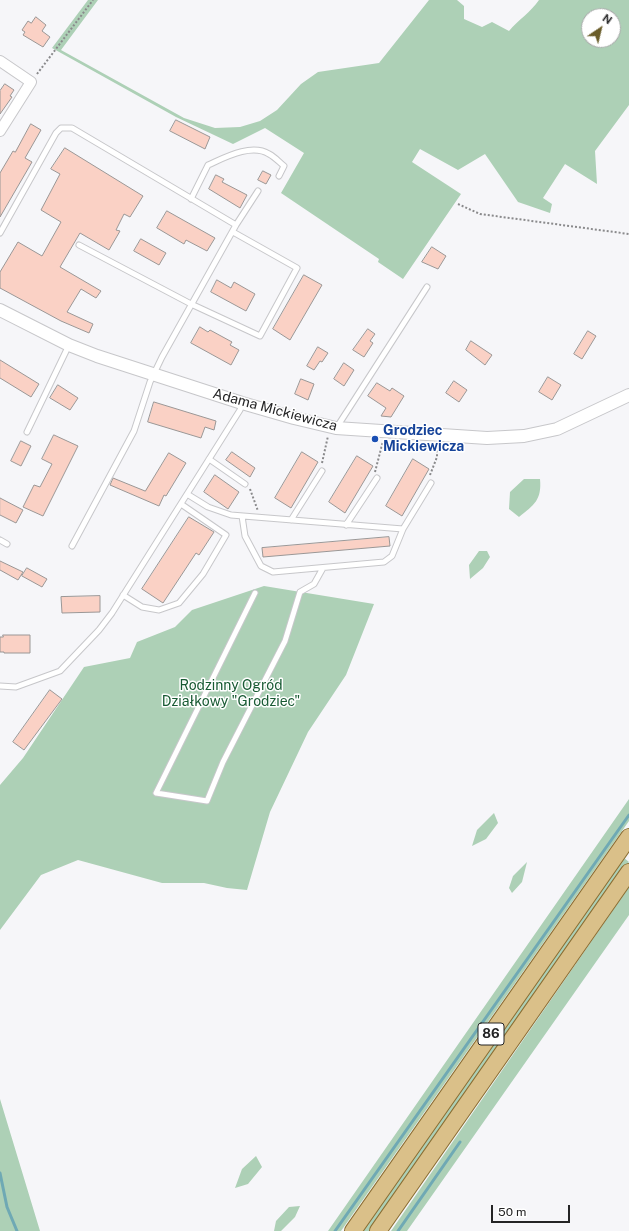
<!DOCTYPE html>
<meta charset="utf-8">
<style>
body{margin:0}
#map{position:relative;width:629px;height:1231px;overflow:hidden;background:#f6f6f9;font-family:"Public Sans",sans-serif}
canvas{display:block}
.north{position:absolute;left:581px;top:8px;width:40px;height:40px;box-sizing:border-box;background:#fff;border:1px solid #a7a7a8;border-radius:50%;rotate:35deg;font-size:11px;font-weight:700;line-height:16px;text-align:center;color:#242425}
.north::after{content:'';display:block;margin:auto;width:14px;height:18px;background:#6a5d2a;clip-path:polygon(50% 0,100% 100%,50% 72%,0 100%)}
.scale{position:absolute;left:491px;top:1205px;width:79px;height:18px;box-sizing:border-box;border:2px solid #242425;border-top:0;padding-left:5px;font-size:12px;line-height:14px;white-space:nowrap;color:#242425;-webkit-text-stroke:3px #fff;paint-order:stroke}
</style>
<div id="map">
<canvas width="629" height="1231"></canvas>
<div class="north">N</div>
<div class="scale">50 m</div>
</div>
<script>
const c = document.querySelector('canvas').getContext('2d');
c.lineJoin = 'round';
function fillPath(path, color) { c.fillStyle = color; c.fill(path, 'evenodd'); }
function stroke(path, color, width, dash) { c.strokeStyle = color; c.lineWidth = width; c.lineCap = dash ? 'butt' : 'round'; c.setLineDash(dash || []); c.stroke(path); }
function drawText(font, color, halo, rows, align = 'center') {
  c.font = font + ' "Public Sans",sans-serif'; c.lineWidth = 3; c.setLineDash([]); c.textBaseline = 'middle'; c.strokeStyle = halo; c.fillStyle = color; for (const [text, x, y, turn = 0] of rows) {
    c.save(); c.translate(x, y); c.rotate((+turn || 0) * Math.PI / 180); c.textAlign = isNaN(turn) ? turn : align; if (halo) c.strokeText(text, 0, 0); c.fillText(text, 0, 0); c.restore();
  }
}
fillPath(new Path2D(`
 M88 0H98L61 50 184 118 215 128 240 127 260 121 277 110 301 84 318 72 379 63 429 0H457L464 6V19L482 27 492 22 509 31C518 20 531 12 539 0H629V105L595 151 597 184 565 164 543 198 552 204 550 213 518 202 485 154 458 170 420 149 412 162 461 194 403 279 378 262 379 259 281 193 304 153 265 128 233 144 176 117 52 48ZM589 16H613V40H589Z
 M524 479H540C542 500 534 505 519 517L509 509 510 492Z
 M479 551H487L490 557 483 568 470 579 469 565Z
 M264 586 374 604 346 675 308 732 270 812 247 890 227 888 204 883H162L78 860 41 875 0 930V785L23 758 84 667 130 658 137 642 175 627 192 610Z
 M629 799V821L341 1231H328Z
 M494 813 498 823 486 839 472 846 477 830Z
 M623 857 629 862 369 1231H362Z
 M527 862 522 882 512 893 509 888 513 876Z
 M629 887V915L407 1231H391Z
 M0 1099 40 1231H0Z
 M256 1156 262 1167 248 1184 235 1188 242 1169Z
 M300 1206 295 1217 281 1231H274L276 1221 289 1207Z`), '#add0b6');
stroke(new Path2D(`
 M0 1173 7 1207 17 1231
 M335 1231 629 815
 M398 1231 460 1142`), '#6fa9b4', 3);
const building = new Path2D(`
 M36 17 46 25 42 31 50 37 43 47 23 35 25 32 22 30 28 21 31 23Z
 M5 84 14 90 10 96 12 97 0 114V91Z
 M176 120 210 137 205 149 170 131Z
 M31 124 41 130 25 158 32 162 0 217V173L13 151 15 152Z
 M65 148 143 196 130 217 124 214 116 230 120 231 109 250 80 233 60 267 101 291 96 298 81 289 67 312 93 324 89 333 61 321 0 288V272L18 242 42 256 61 222 41 210 60 174 51 169Z
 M263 171 271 175 266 184 258 180Z
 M216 175 224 179 222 182 247 195 240 208 209 189Z
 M167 211 215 238 207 251 186 240 184 244 157 228Z
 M141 239 166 253 159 265 134 251Z
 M432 247 446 256 438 269 422 262Z
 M304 275 322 285 290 340 273 329Z
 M217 280 231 288 234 282 255 294 246 311 211 292Z
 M200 327 208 332 210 330 232 342 230 345 239 350 231 365 191 343Z
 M368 329 375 334 370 341 373 343 364 357 353 350Z
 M588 331 596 336 582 359 574 354Z
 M471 341 492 355 485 365 466 350Z
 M318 347 328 353 322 362 320 361 314 370 307 366Z
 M0 360 39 384 31 397 0 378Z
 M344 363 354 370 344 386 334 379Z
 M548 377 561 385 552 400 539 392Z
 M301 379 314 384 308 400 295 394Z
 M454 381 467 390 459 402 446 393Z
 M377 383 390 391 392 388 404 396 391 417 381 416 386 408 368 396Z
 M58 385 78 398 70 410 50 398Z
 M154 402 216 421 214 430 205 427 201 438 148 422Z
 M54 435 78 446 43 516 23 507 34 485 40 487 52 464 42 459Z
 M21 441 31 446 21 466 11 461Z
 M232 452 255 468 250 477 226 460Z
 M302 452 318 462 291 508 275 498Z
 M169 453 186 463 166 496 164 495 159 506 110 485 113 478 145 491Z
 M357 456 373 466 345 513 329 502Z
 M413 459 429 469 402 516 386 506Z
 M215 475 239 492 228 509 204 492Z
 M0 498 23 510 16 523 0 515Z
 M189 517 214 532 199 555 196 553 163 603 142 589Z
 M389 537 390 546 263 557 262 548Z
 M0 561 23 572 18 580 0 570Z
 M27 568 47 579 42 587 22 576Z
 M100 596V612L62 613 61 597Z
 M3 635H30V653H4V652H0V637H3Z
 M50 690 62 699 24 750 13 742Z`);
fillPath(building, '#fad1c5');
stroke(building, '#9a9796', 1);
const service = new Path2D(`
 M191 199 208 165C224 158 251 143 269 154 275 157 279 162 284 166L279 176
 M0 233 56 133 61 128H72L236 225
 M79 245 191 304 260 336 297 268 233 232
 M337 427 427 287
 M27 432 69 345
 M209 459 245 484
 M187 494 208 507 231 515 403 529
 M242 516 245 536 261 566 273 572 384 562 392 556 403 529 431 483
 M291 520 322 471
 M346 525 377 478
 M0 540 7 544
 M72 546 134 431 150 382 162 357 236 225 258 191
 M255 593 156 793 207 801 223 762 285 641 300 592 314 584 323 568
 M123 595 142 607 159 610 179 603 203 574 226 535 181 504
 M0 686 16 687 60 671 99 630 112 613 240 410 242 404`);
const minor = new Path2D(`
 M0 61 31 82 0 131`);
const tertiary = new Path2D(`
 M0 310 69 345 97 356 242 403 294 418 336 428 487 438 524 436 557 429 629 395`);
const primary = new Path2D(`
 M353 1231 629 837
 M378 1231 629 872`);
stroke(service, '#c7c7ca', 7);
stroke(minor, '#c7c7ca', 12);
stroke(tertiary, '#c7c7ca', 14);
stroke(primary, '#8a6e33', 18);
stroke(new Path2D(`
 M37 74 93 0
 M458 204 480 214 629 234
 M322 463 328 436
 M375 472 383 441
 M430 475 437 457V445
 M250 489 258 511`), '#8a8a8c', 2, [2, 2]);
stroke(service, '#fff', 5);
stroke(minor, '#fff', 10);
stroke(tertiary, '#fff', 12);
stroke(primary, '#dac089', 16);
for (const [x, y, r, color] of [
 [375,439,4,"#1a4fb4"]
]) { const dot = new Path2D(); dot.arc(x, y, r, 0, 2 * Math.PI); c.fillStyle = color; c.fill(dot); stroke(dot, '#fff', 1.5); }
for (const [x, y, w] of [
 [491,1034,26]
]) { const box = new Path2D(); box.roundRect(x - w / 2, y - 11, w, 22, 3); c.fillStyle = '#fff'; c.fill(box); stroke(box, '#242425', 1); }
drawText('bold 13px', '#242425', null, [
 ["86",491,1034]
]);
drawText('14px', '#242425', '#fff', [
 ["Adama Mickiewicza",275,410,15]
]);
drawText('bold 14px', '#164399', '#fff', [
 ["Grodziec",383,431],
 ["Mickiewicza",383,447]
], 'left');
drawText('14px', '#185a33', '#fff', [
 ["Rodzinny Ogród",231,686],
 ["Działkowy \"Grodziec\"",231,702]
]);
</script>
